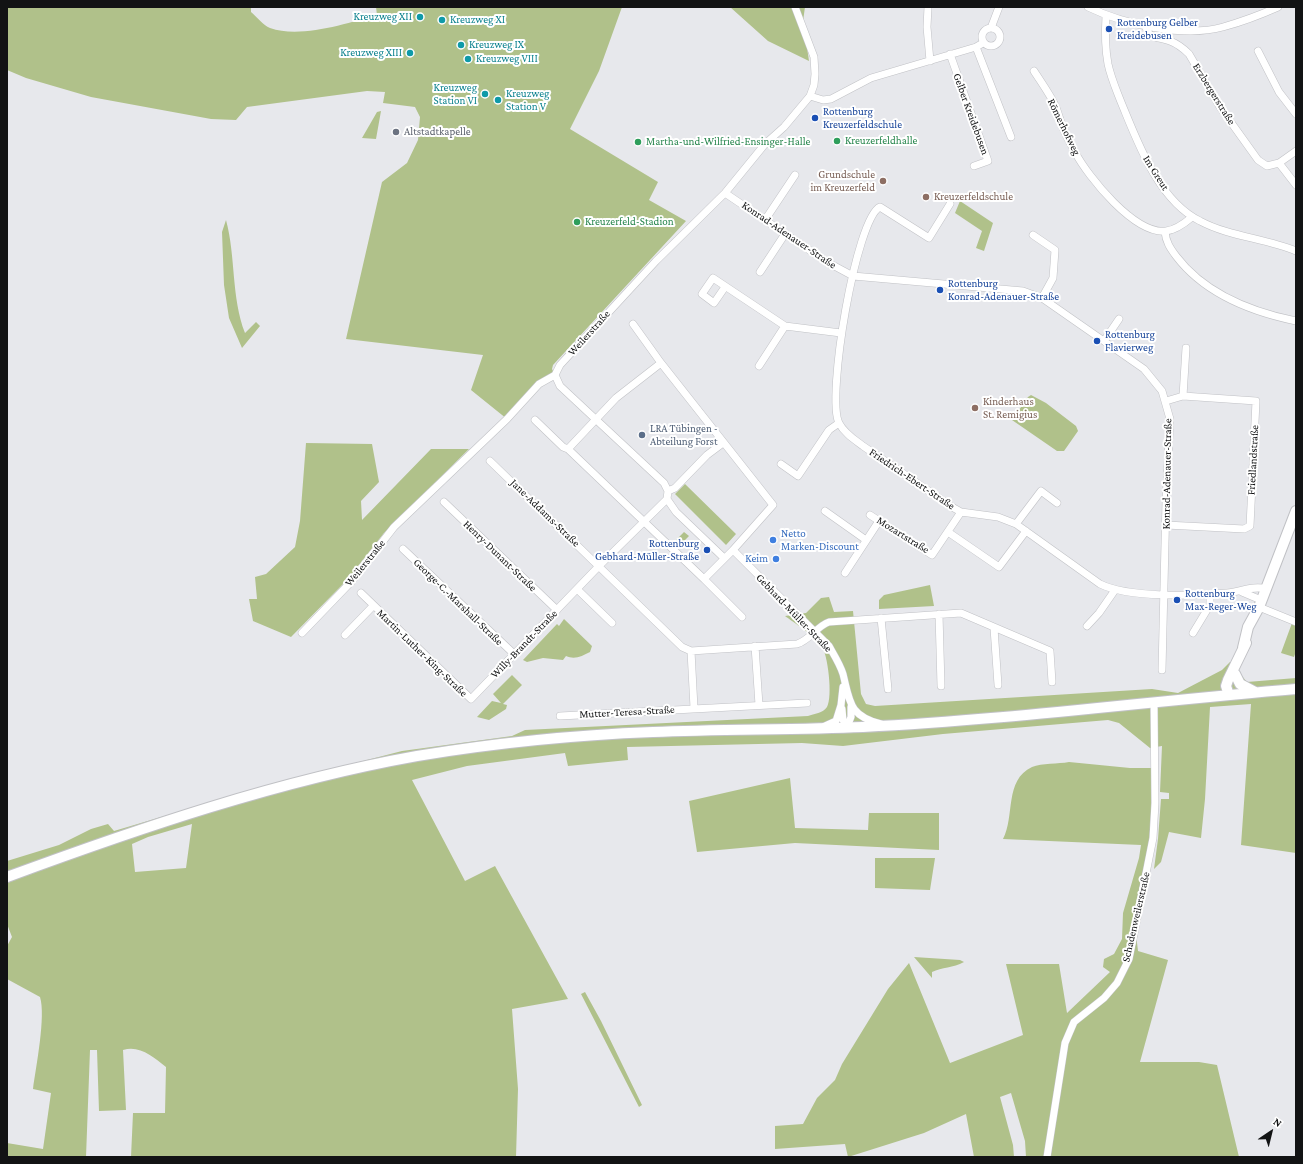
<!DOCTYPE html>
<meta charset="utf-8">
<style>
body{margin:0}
#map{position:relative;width:1303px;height:1164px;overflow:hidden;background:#e7e8ec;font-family:"Crimson Pro",serif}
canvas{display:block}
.frame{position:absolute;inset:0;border:8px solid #121314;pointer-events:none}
.north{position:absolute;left:1251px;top:1112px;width:40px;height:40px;-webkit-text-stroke:3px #fff;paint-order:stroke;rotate:35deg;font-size:11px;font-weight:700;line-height:16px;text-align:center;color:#121314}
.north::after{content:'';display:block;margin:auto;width:14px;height:18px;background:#121314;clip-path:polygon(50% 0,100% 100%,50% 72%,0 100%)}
</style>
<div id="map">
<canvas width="1303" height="1164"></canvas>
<div class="frame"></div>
<div class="north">N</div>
</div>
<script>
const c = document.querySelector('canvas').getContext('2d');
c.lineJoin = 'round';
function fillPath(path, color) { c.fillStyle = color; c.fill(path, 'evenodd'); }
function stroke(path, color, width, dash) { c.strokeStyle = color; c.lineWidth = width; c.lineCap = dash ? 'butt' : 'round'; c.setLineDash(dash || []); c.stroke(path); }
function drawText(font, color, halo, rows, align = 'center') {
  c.font = font + ' "Crimson Pro",serif'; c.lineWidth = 4; c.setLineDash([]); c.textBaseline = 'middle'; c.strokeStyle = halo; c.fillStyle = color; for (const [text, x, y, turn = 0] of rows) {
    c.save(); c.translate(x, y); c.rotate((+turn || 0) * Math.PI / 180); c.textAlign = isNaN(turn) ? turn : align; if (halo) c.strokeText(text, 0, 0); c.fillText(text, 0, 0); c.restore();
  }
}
fillPath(new Path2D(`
 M7 7H251V12C257 17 263 25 270 28 300 39 348 23 377 15L376 7H622L599 71 570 129 658 182 649 200 686 221 553 365 552 369 555 375 544 380 507 419 471 390 483 355 346 339 382 182 407 163 418 140 420 117 415 107 383 103 385 92 367 91 247 107 236 120 211 119 91 97 26 78 7 70Z
 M730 7H805L803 21 809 61 768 41Z
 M381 111 376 139 362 138 377 112Z
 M960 201 993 223 984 251 976 248 982 231 955 213Z
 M226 220C236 257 231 297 245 333L256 322 260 326 242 348 229 318 224 285 222 232Z
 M1031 395 1046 403 1076 426 1078 431 1064 451H1057L1012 420 1028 397Z
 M306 443 372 444 379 482 361 501 362 520 431 449H469L384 533 347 580 291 637 253 621 249 599H257L255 577 266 574 295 547 300 521Z
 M685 484 736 534 726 545 675 494Z
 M684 532 689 536 678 547 673 543Z
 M930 585 934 606 879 609V600L884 595Z
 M829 597 834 612 853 611 861 694 866 704 875 706 1152 689 1178 693 1222 670 1230 662 1247 682 1296 678V853L1241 845 1251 704 1210 707 1205 799 1201 838 1169 832 1161 862 1154 869 1158 839 1161 799H1169V793L1160 792 1162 746 1150 748 1119 723 1108 720 943 734 843 746 802 743 627 747 628 760 568 766 565 753 467 766 412 780 465 881 495 866 568 999 512 1009 518 1089 516 1157H131L133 1113H165L166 1067C153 1057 140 1045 123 1050L126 1110 99 1111 97 1050H90L86 1157H7V1143L43 1149 51 1093 33 1089C36 1067 46 1016 40 997L7 979V946L12 937 7 924V861L59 845 91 829 108 824 114 831 262 787 402 751 512 736 525 730 808 716C814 714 823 713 827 707 833 697 828 654 821 644 815 636 793 622 785 616L806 613 821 598ZM192 824 186 868 135 872 132 844 148 837Z
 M564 619 592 646 590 652C582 656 575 660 566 656L563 660 543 658 527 662 523 660 557 624 559 626Z
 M1292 623 1296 625V651L1294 657 1281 653Z
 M512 675 522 685 503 704 507 705 506 709 489 720 477 717 492 701 501 703 493 694Z
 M1069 762 1130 768H1154L1153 838 1135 926 1138 951 1168 960 1140 1062H1199L1217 1065 1239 1157H1026L1025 1141 1011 1093 1000 1097 1013 1145 1014 1157H974L966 1114 924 1133 848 1157 845 1144 775 1149V1126L803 1124 817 1098 835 1080 842 1064 888 989 909 963 950 1063 1023 1035 1006 964H1059L1067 1013 1110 972 1103 967 1104 959 1114 954 1122 939 1123 913 1139 858 1141 845 1003 839C1015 817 1004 780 1032 767 1042 763 1058 764 1069 762Z
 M790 778 795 828 868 830 869 813H939V850L795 843 697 852 689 801Z
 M875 858H935L930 890 875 888Z
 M914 957 960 960 964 962C953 968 942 967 932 972V978Z
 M585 992 601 1021 642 1105 639 1107 581 994Z`), '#b0c18a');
const street = new Path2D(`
 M928 7 927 27 930 61
 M1088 7C1123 24 1184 38 1223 27 1241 22 1260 15 1278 7
 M1106 16C1105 32 1105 48 1108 64 1111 78 1116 89 1121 102 1138 143 1158 200 1200 221 1230 237 1265 238 1296 251
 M1146 25C1146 39 1160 37 1170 41 1178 44 1183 48 1189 54L1220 107 1258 160 1267 166 1279 163 1296 151
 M982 37a9 9 0 1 1 18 0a9 9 0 1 1-18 0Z
 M991 28 999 7
 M976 47 1011 137
 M1258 51 1279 92 1296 114
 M950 54 988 161 974 166
 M1034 71C1041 82 1049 93 1055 105 1058 112 1060 120 1063 128 1066 136 1071 144 1075 152 1088 177 1135 235 1166 231 1176 230 1185 223 1192 217
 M810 96 823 100 831 99 871 78 976 47 983 43
 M1279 163 1296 185
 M725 193 827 262 853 276 1023 291 1042 298 1144 369 1162 391 1170 419 1166 501 1162 670
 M950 204 929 238 880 207C856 218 826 398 839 423 844 433 855 440 863 446L952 507 961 512 998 517 1016 524 1100 584C1129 598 1194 596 1227 593 1240 592 1254 585 1266 589
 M765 220 795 175
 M1165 232C1166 242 1170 248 1176 256 1204 293 1252 312 1296 321
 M1033 235 1055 250 1053 278 1042 298
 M760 272 785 234
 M725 287 714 303 702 294 713 278 785 326 841 333
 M1104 341 1119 319
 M759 366 785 326
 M555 375 560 365 656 261 725 193 765 144 784 127 810 96 814 85 815 74 814 57 795 7
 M1183 396 1186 348
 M535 420 563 447 568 449 704 579 733 550 773 505 661 363 633 324
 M568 449 616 398 661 363
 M490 461 682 647 691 651
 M781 464 798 476 829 430 839 423
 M668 491 675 488 707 455 723 443
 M667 499 676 512 724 558
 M444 502 557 610
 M825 511 866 540
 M870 515 932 555 961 512
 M1016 524 1041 491 1057 503
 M1166 525 1244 529 1250 526 1256 401 1183 396 1166 401
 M948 532 999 567 1026 531
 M403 549 514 654
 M733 550 829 646C834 655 840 664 843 674 850 702 849 716 881 724
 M845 573 879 521
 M704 579 742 617
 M577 589 612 623
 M1242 592 1261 600
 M361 593 471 699 599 566 667 499 668 491 664 483 560 386 555 375
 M1259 607 1296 622
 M939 614 941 686
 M881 618 888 689
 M1087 626 1099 613 1115 590
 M994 628 998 685
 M302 633 351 582 394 527 507 419 539 384 555 375
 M1193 633 1210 605V595
 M345 635 373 606
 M755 646 759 705
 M691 651 797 644C810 640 817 626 829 622L961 613 1050 651 1052 682
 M691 651 694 708
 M842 709 843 720 847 727
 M560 716 807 703
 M825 726 836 721 841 705 843 687
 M847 727 851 717V707
 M1047 1157 1065 1043 1074 1022 1104 998 1117 983 1129 959 1153 838 1155 803 1154 702`);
const secondary = new Path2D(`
 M1243 648 1248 627 1259 607 1296 511
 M1235 674 1240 684 1255 692
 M1229 695 1226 686 1228 680 1246 643
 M7 877C140 828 277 781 417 756 495 743 574 735 653 732 723 729 793 730 863 727 1008 720 1152 701 1296 689`);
stroke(street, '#c0c1c5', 8);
stroke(secondary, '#c0c1c5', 12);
stroke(street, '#fff', 7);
stroke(secondary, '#fff', 10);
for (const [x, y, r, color] of [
 [420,17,4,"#0f9aa8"],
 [442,20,4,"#0f9aa8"],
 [1109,29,4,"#1a4fb4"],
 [461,45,4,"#0f9aa8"],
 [410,53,4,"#0f9aa8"],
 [468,59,4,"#0f9aa8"],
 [485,94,4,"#0f9aa8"],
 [498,100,4,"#0f9aa8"],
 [815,118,4,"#1a4fb4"],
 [396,132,4,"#6b7280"],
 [837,141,4,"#2e9e5b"],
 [638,142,4,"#2e9e5b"],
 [883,181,4,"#8d6e63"],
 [926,197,4,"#8d6e63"],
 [577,222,4,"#2e9e5b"],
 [940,290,4,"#1a4fb4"],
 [1097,341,4,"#1a4fb4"],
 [975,408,4,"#8d6e63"],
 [642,435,4,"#5c6f8a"],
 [773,540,4,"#3f7fe0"],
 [707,550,4,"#1a4fb4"],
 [776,559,4,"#3f7fe0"],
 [1177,600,4,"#1a4fb4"]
]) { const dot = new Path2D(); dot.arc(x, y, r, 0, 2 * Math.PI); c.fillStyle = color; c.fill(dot); stroke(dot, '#fff', 1.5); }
drawText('11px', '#0d838f', '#fff', [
 ["Kreuzweg XII",412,17,"right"],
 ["Kreuzweg XI",450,20],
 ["Kreuzweg IX",469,45],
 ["Kreuzweg XIII",402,53,"right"],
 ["Kreuzweg VIII",476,59],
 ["Kreuzweg",477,88,"right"],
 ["Station VI",477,101,"right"],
 ["Kreuzweg",506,94],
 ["Station V",506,107]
], 'left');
drawText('11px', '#164399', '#fff', [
 ["Rottenburg Gelber",1117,23],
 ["Kreidebusen",1117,36],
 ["Rottenburg",823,112],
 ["Kreuzerfeldschule",823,125],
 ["Rottenburg",948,284],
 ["Konrad-Adenauer-Straße",948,297],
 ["Rottenburg",1105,335],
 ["Flavierweg",1105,348],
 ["Rottenburg",699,544,"right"],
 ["Gebhard-Müller-Straße",699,557,"right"],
 ["Rottenburg",1185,594],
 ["Max-Reger-Weg",1185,607]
], 'left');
drawText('11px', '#121314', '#fff', [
 ["Erzbergerstraße",1214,94,58],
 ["Gelber Kreidebusen",971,114,70],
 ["Römerhofweg",1064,127,64],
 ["Im Greut",1156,173,58],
 ["Konrad-Adenauer-Straße",789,235,34],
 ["Weilerstraße",589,333,-48],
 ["Friedlandstraße",1253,460,-87],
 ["Konrad-Adenauer-Straße",1167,474,-89],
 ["Friedrich-Ebert-Straße",912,479,34],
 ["Jane-Addams-Straße",545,513,44],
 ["Mozartstraße",903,535,32],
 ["Henry-Dunant-Straße",500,556,44],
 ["Weilerstraße",365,563,-51],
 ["George-C.-Marshall-Straße",458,602,44],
 ["Gebhard-Müller-Straße",794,613,46],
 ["Willy-Brandt-Straße",524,644,-46],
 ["Martin-Luther-King-Straße",422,653,44],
 ["Mutter-Teresa-Straße",627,712,-3],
 ["Schadenweilerstraße",1136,917,-77]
]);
drawText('11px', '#5b616d', '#fff', [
 ["Altstadtkapelle",404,132]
], 'left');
drawText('11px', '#27864d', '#fff', [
 ["Kreuzerfeldhalle",845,141],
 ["Martha-und-Wilfried-Ensinger-Halle",646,142],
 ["Kreuzerfeld-Stadion",585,222]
], 'left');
drawText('11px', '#785e54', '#fff', [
 ["Grundschule",875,175,"right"],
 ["im Kreuzerfeld",875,188,"right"],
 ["Kreuzerfeldschule",934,197],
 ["Kinderhaus",983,402],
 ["St. Remigius",983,415]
], 'left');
drawText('11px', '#4e5e75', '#fff', [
 ["LRA Tübingen -",650,429],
 ["Abteilung Forst",650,442]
], 'left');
drawText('11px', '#366cbe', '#fff', [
 ["Netto",781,534],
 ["Marken-Discount",781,547],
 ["Keim",768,559,"right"]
], 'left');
</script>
